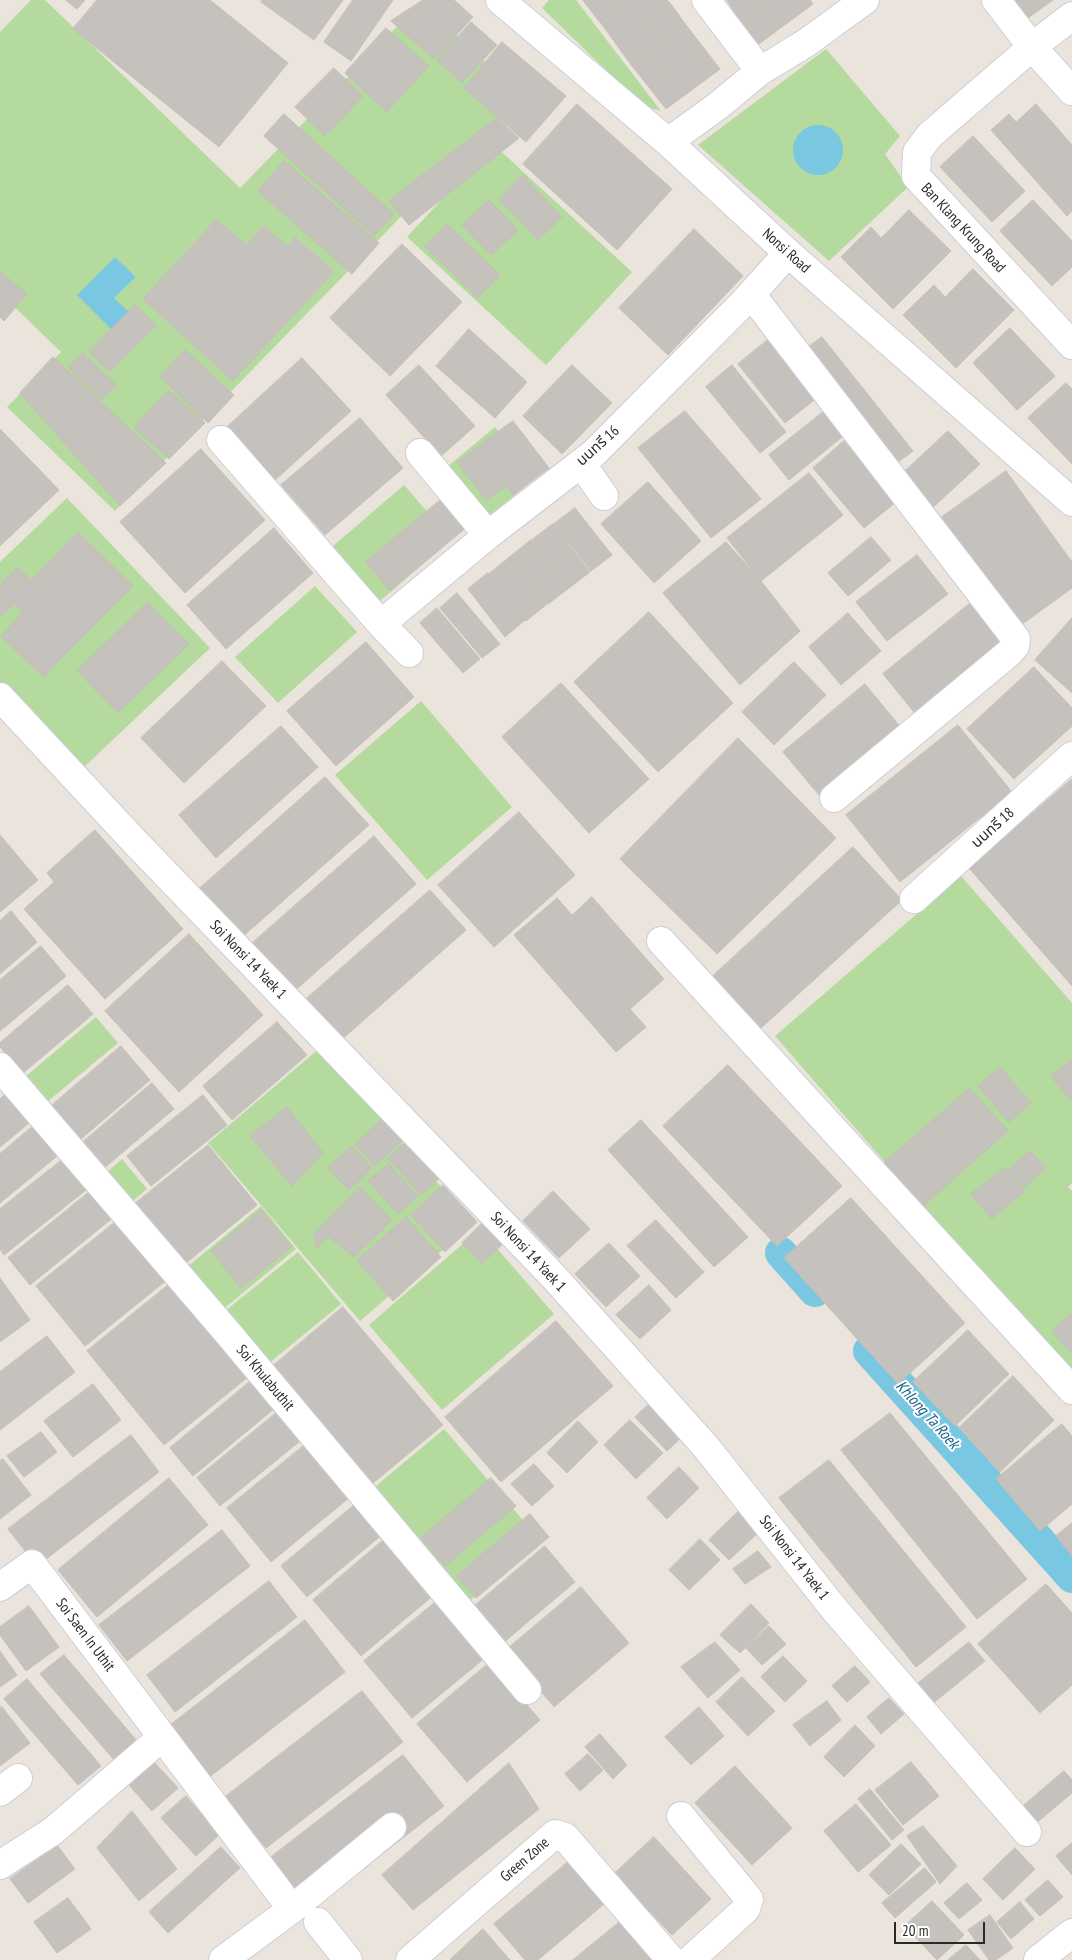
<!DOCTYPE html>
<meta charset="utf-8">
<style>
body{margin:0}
#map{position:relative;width:1072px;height:1960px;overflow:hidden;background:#eae4dc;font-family:"PT Sans Narrow",sans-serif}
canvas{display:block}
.scale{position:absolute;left:894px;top:1922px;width:91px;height:22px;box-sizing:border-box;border:2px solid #292929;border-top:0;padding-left:6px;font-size:15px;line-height:18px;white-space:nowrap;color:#292929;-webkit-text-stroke:4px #fff;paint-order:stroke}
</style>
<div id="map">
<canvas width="1072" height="1960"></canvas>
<div class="scale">20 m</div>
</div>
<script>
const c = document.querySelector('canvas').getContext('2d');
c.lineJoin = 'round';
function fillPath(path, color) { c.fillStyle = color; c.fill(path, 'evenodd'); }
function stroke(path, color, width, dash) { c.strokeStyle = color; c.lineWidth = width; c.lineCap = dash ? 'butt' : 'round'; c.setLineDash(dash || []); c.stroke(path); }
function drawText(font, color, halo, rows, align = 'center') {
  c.font = font + ' "PT Sans Narrow","Noto Sans Thai",sans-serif'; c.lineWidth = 4; c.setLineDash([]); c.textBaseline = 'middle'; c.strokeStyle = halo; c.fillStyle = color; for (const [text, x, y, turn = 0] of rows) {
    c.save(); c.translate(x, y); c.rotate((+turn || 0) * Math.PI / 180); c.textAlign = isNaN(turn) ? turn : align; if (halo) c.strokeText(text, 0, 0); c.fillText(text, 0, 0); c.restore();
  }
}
fillPath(new Path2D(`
 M31 0H45L240 188 422 1 519 95 115 511 7 407 61 352 0 293V32ZM217 219 246 245 264 226 288 247 297 237 334 272 233 381 144 299ZM115 257 136 277 114 298Z
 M549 0H576L661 111 643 106 542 8Z
 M826 49 900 136 885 154 908 187 829 261 698 145Z
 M493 144 632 272 546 365 407 237Z
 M495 427 536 477 488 517 447 467Z
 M404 485 451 539 379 602 332 547Z
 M67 498 210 648 82 769 0 683V562Z
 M315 586 357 632 278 703 235 657Z
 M421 701 512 807 427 880 335 775Z
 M961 876 1072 1003V1183L1068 1187 1072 1191V1377L775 1036Z
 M96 1017 118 1043 47 1102 25 1077Z
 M321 1047 473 1224 360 1321 208 1143Z
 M122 1159 147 1189 130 1203 105 1174Z
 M261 1206 296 1249 216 1315 181 1272Z
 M480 1229 554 1314 442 1410 369 1325Z
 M298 1252 341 1304 263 1368 219 1316Z
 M444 1429 540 1540 467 1603 370 1491Z`), '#b4da9e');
fillPath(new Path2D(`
 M793 150a25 25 0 1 1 50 0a25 25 0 1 1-50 0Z
 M115 257 136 277 114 298 134 317 117 335 77 295Z`), '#7ac7e1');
stroke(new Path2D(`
 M781 1253 815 1291
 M869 1351 1072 1577`), '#7ac7e1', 32);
const building = new Path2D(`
 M66 0H85L77 9Z
 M97 0H210L288 63 219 147 73 29Z
 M262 0H343L314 40 261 2Z
 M353 0H393L351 61 324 42Z
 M423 0H454L473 17 434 59 391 21Z
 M583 0H629L600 22Z
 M629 0H667L670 3 616 44 600 22Z
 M727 0H773L742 23Z
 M773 0H810L813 4 759 44 742 23Z
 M1014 0H1053L1028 18Z
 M670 3 686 25 632 66 616 44Z
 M471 22 497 45 462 83 437 60Z
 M686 25 703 47 649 87 632 66Z
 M386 28 429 66 387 112 345 73Z
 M502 42 566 96 526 142 464 88Z
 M703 47 720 69 666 109 649 87Z
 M334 68 363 96 325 136 295 107Z
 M577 104 672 189 617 250 523 164Z
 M1036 104 1072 145V211L1067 216 991 130 1009 114 1016 122Z
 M284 114 394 214 374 236 264 136Z
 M497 118 519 138 409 225 389 201Z
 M973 136 1025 191 992 222 940 167Z
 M284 161 379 243 352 274 258 191Z
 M523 175 562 217 538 240 499 199Z
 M489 200 518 230 491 255 462 225Z
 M1033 200 1072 241V267L1052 286 1000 231Z
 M909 210 951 251 893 309 841 257 871 227 881 238Z
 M217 219 246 245 264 226 288 247 296 237 334 272 233 381 143 299Z
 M447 224 500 275 478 298 425 247Z
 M694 229 743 276 668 355 619 308Z
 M402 244 462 302 390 376 330 318Z
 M973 269 1014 310 956 368 903 315 934 285 945 297Z
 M0 271 27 294 4 321 0 317Z
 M135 305 156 325 110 372 89 352Z
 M1010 328 1055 376 1017 410 973 363Z
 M469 329 527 382 495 418 436 366Z
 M774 335 822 394 785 423 738 364Z
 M822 337 913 451 893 466 803 351Z
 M185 350 234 395 208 423 160 377Z
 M83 353 117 385 102 400 69 368Z
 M53 357 166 463 120 506 20 393Z
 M302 358 351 411 274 481 225 429Z
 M419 365 475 426 441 456 386 395Z
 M572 365 612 403 562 454 523 416Z
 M732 365 786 432 760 453 706 387Z
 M1066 383 1072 389V464L1028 418Z
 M169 390 205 423 169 459 134 427Z
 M832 405 852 429 789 480 769 455Z
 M685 411 761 499 711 538 638 448Z
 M360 418 403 468 325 535 281 485Z
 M513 421 549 468 513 495 507 486 486 500 457 462Z
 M0 429 59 490 0 546Z
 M948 431 980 464 929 511 898 478Z
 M844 441 896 502 864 528 813 468Z
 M201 449 265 520 185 593 120 522Z
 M1006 471 1072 562V588L1014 630 935 522Z
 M809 473 843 515 761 581 727 538Z
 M648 482 701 541 654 583 601 524Z
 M444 497 468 526 390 591 366 562Z
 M575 508 612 555 591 571 554 524Z
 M553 524 590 572 569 588 532 540Z
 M274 528 313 573 226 649 187 605Z
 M78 532 133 586 43 677 1 636 23 613 14 604 2 616 0 614V585L17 567 31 580Z
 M871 537 891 560 848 596 828 573Z
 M531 540 569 588 548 604 510 557Z
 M726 542 761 581 800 631 740 685 663 593Z
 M917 555 948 594 887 641 856 602Z
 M510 557 547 604 526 621 489 574Z
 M488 573 525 620 505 637 468 589Z
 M457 593 500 644 482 658 440 608Z
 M973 601 1008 644 918 717 883 674Z
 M148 602 189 644 118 713 77 671Z
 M437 608 480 659 463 673 420 623Z
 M649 612 733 703 658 772 574 682Z
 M848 613 881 651 841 685 809 647Z
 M1072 618V693L1035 660Z
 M366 642 414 697 336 766 287 711Z
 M222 661 266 706 184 783 141 738Z
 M794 662 826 695 774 745 742 712Z
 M1034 667 1072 708V726L1014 779 967 729Z
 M561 683 649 779 589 833 502 737Z
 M865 684 906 734 824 801 783 752Z
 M958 725 1012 792 900 882 846 815Z
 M281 726 318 767 216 858 179 815Z
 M738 738 836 838 717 954 620 859Z
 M325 777 369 825 241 938 198 890Z
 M1072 779V986L969 868Z
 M519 812 575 875 494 947 438 885Z
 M95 830 183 929 105 999 24 909 54 882 47 873Z
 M0 835 38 880 0 912Z
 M374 836 416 884 291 994 249 946Z
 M853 847 902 900 761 1028 713 976Z
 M430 890 466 930 340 1041 304 1001Z
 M592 897 664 979 630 1009 646 1027 616 1052 514 935 557 898 572 915Z
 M11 911 37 942 0 974V921Z
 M189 934 263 1015 179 1092 105 1011Z
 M41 946 66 976 0 1031V980Z
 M68 985 93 1014 23 1073 0 1047V1043Z
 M277 1022 307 1055 232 1120 203 1086Z
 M121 1046 150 1080 81 1139 51 1106Z
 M1072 1059V1101L1051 1077Z
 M728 1065 842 1186 777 1246 663 1126Z
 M1000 1067 1031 1103 1009 1122 978 1086Z
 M152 1083 174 1109 104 1168 82 1143Z
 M970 1088 1008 1131 921 1208 883 1164Z
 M10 1090 35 1118 0 1147V1099Z
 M203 1095 227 1125 151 1186 127 1156Z
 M287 1107 323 1153 292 1186 250 1136Z
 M388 1114 408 1135 375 1166 355 1145Z
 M641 1120 748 1237 714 1267 608 1150Z
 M38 1122 62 1152 0 1203V1154Z
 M412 1137 445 1173 421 1195 388 1158Z
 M208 1145 257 1205 181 1267 131 1207Z
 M352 1146 372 1168 349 1190 328 1168Z
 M1030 1151 1046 1168 1024 1188 1008 1170Z
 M67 1156 91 1186 4 1255 0 1249V1209Z
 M389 1164 418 1196 398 1214 368 1181Z
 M1004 1168 1024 1192 991 1219 971 1194Z
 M443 1185 477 1222 445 1252 411 1215Z
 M360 1187 392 1220 354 1257 328 1236 317 1248 314 1234Z
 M93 1189 115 1216 30 1285 8 1258Z
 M553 1191 590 1229 559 1258 523 1221Z
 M851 1198 965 1323 898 1384 784 1258Z
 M261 1210 292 1247 241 1288 211 1251Z
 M406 1217 441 1257 393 1301 357 1261Z
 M488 1218 508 1239 482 1264 462 1243Z
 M119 1219 168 1279 85 1346 36 1286Z
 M656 1220 704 1272 676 1298 627 1246Z
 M609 1243 640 1276 606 1307 575 1274Z
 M0 1278 30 1320 0 1342Z
 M172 1282 249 1376 164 1445 87 1351Z
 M649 1285 671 1310 640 1339 616 1315Z
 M343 1307 443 1425 367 1488 267 1371Z
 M1072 1313V1354L1052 1331Z
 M556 1321 613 1386 501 1482 445 1417Z
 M968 1330 1009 1374 955 1426 913 1382Z
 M47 1336 75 1372 0 1430V1372Z
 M1013 1376 1054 1420 1000 1472 959 1428Z
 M252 1380 275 1408 193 1476 170 1448Z
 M93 1384 121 1420 73 1457 44 1421Z
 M656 1398 687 1432 667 1451 635 1417Z
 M281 1409 305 1437 220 1506 197 1478Z
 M890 1413 1027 1579 977 1619 841 1450Z
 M630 1420 663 1453 636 1479 604 1445Z
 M578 1421 598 1442 567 1473 547 1453Z
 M1062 1424 1072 1436V1504L1040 1531 996 1479Z
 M41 1432 57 1452 24 1477 7 1456Z
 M131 1435 159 1472 37 1566 8 1529Z
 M306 1444 350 1497 271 1562 227 1508Z
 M3 1459 31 1495 0 1519V1461Z
 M829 1460 966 1627 916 1667 779 1498Z
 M534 1464 554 1486 532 1506 511 1484Z
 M679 1467 699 1488 667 1519 647 1498Z
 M169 1478 208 1525 97 1617 58 1570Z
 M491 1478 516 1506 445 1566 421 1538Z
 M358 1502 384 1533 307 1597 281 1566Z
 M741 1509 761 1530 729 1560 709 1540Z
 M530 1514 549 1537 476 1598 457 1576Z
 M1072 1523V1556L1056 1536Z
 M222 1530 250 1566 127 1661 99 1625Z
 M387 1537 435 1594 361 1656 313 1600Z
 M700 1539 720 1560 689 1590 669 1570Z
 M545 1546 575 1582 503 1643 472 1608Z
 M758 1551 771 1567 745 1584 733 1569Z
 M269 1581 297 1617 175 1712 147 1675Z
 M1046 1584 1072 1613V1685L1040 1713 978 1644Z
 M581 1587 629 1643 554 1707 506 1650Z
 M438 1600 486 1657 412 1718 364 1661Z
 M751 1604 769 1623 740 1653 720 1635Z
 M29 1606 59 1647 26 1671 0 1635V1627Z
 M305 1620 345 1672 208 1778 168 1727Z
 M769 1626 786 1644 762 1665 746 1648Z
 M715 1642 740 1670 708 1698 681 1667Z
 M969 1642 985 1661 932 1704 916 1685Z
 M0 1651 17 1675 0 1687Z
 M64 1655 137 1741 115 1761 40 1674Z
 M783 1656 807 1681 785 1702 761 1677Z
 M490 1662 540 1720 467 1782 417 1724Z
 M855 1666 870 1682 847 1702 832 1686Z
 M742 1677 775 1711 748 1736 716 1702Z
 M27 1679 101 1766 78 1785 4 1699Z
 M362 1691 403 1742 266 1848 225 1797Z
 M889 1698 904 1714 881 1734 867 1717Z
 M827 1701 841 1720 810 1746 793 1725Z
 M2 1707 30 1743 0 1766V1708Z
 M699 1707 724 1736 691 1765 665 1737Z
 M855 1725 875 1746 844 1777 824 1757Z
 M600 1734 627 1765 613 1779 585 1747Z
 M588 1754 603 1770 580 1791 565 1774Z
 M403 1755 444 1806 307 1912 266 1861Z
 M152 1760 178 1788 152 1811 127 1783Z
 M911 1762 939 1796 903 1825 875 1790Z
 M509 1763 539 1809 413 1910 382 1875Z
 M735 1766 792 1828 752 1865 695 1803Z
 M1064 1771 1072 1780V1793L1035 1824 1021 1808Z
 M870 1789 904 1830 892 1840 858 1799Z
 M186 1796 219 1835 196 1856 161 1818Z
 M856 1804 891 1845 858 1872 824 1831Z
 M132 1811 177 1869 139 1901 97 1848Z
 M923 1826 957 1866 940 1884 907 1836Z
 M654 1837 711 1899 672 1935 614 1874Z
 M1072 1843V1875L1056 1856Z
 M901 1844 921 1864 889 1895 869 1875Z
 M57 1845 75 1869 28 1903 10 1879Z
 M221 1847 240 1868 168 1933 149 1912Z
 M1015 1848 1035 1869 1003 1900 983 1879Z
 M568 1862 604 1904 538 1960H525L494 1924Z
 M925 1868 936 1882 895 1918 882 1903Z
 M1048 1880 1063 1897 1040 1916 1025 1900Z
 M967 1883 982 1900 959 1919 944 1903Z
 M68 1898 91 1929 57 1953 34 1922Z
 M932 1901 964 1935 937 1960 905 1926Z
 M1020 1902 1034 1919 1011 1939 997 1922Z
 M990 1915 1013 1948 996 1960H989L968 1930Z
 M621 1921 654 1960H573Z
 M483 1929 510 1960H450Z
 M966 1945 980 1960H948Z`);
fillPath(building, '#c5c1bc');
stroke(building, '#c5bfb6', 1);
const minor = new Path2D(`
 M500 0 668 142 788 253 1072 502
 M706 0 760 71
 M996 0 1032 47 1072 91
 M1072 16 1032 47 930 135 917 152 916 176 1072 345
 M668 142 719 105 760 71 806 43 865 0
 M751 294 1016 639 1015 646 1009 653 834 798
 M221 440 381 624
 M420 453 488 535
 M581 463 604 496
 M409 653 381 624 488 535 593 454 744 302 788 253
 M0 697 135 842 553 1276 706 1447 835 1610 1027 1832
 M914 899 1072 756
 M661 941 1072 1390
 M0 1067 227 1332 527 1690
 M0 1587 32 1564 292 1909 223 1960
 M0 1792 18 1778
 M681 1816 749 1899 746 1909 690 1960
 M0 1865 53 1831 162 1737
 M292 1909 392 1827
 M318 1922 348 1960
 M410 1960 555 1834 565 1837 671 1960
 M1038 1960 1072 1933`);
stroke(minor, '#cbced9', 30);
stroke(minor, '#fff', 28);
drawText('15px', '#292929', '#fff', [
 ["Ban Klang Krung Road",963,228,47],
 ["Nonsi Road",786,251,42],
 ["นนทรี 16",598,446,-42],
 ["นนทรี 18",993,828,-42],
 ["Soi Nonsi 14 Yaek 1",248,960,46],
 ["Soi Nonsi 14 Yaek 1",528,1252,47],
 ["Soi Khulabuthit",265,1378,50],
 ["Soi Nonsi 14 Yaek 1",794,1558,52],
 ["Soi Saen In Uthit",85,1635,53],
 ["Green Zone",525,1860,-41]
]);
drawText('italic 16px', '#1c668a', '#fff', [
 ["Khlong Ta Roek",927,1415,48]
]);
</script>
